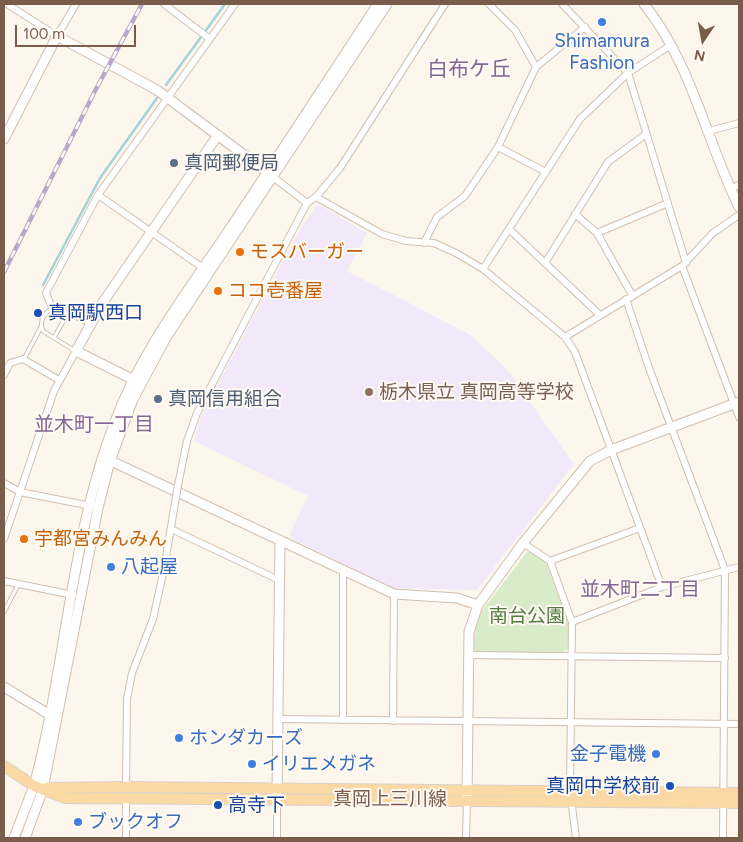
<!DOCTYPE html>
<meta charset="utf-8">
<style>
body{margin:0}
#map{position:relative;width:743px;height:842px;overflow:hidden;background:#fdf6ec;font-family:Figtree,sans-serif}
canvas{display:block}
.frame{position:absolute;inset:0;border:5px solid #7a5c4d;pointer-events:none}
.north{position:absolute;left:678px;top:15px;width:50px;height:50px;-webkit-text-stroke:4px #fffaf3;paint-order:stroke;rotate:192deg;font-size:14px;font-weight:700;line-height:20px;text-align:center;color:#7a5c4d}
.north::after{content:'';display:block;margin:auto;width:18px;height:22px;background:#7a5c4d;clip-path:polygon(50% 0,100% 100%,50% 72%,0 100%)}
.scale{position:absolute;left:15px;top:25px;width:121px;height:22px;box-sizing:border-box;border:2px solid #7a5c4d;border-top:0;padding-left:6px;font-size:15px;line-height:18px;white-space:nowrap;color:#7a5c4d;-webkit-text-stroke:4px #fffaf3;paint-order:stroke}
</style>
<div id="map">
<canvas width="743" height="842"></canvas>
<div class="frame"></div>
<div class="north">N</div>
<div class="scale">100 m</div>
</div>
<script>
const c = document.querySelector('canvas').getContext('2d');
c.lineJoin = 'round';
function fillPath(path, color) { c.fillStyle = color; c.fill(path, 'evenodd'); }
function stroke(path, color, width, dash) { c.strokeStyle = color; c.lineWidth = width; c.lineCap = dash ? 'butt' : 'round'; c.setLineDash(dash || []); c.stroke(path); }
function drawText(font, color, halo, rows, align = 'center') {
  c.font = font + ' Figtree,"Noto Sans JP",sans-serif'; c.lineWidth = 4; c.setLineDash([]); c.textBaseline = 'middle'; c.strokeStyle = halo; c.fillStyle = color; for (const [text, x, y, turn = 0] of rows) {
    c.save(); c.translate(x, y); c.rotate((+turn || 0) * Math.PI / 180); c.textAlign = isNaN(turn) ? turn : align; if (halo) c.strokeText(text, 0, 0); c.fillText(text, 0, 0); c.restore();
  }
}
fillPath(new Path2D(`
 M318 204 367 233 347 271 469 334 506 368 574 464 477 590 394 588 292 539 290 534 308 496 194 441 201 416 301 227Z`), '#f3e8fa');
fillPath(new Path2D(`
 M527 552H532L546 563 569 622 568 649 561 653 477 652 473 648 478 616Z`), '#d8ecc9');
stroke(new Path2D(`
 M166 85 225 4
 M43 285 100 178 157 98`), '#a5d3da', 2.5);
const service = new Path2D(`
 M54 338 68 312
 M75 351 43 331C38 320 46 310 56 307L89 324
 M24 359 41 327
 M4 612 18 585`);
const minor = new Path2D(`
 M7 4 57 36 76 4
 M164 4 210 39
 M489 4 515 30 536 67
 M562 4 628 73 686 263
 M709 131 739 123
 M498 147 546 172
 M273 177 307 203
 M730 189 739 185
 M98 195 203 268
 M316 197 382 234 406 241 434 243 456 253 483 269 565 337 575 352 662 587
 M575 214 597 233 632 295
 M509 229 600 315
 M597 233 668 203
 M424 243 437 217 465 196 498 147 536 67 585 27
 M545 263 608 162 646 134
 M682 266 739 417
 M483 269 580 119 628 73 671 45
 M626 299 649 368 725 570 723 838
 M52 308 46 293 98 195 235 4
 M565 337 682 266 713 233 739 215
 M4 375 10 363 23 359 59 380
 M4 483 20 492 91 506
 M178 485 187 441 197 413 307 203 316 197 340 168 445 4
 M171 529 279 580
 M4 539 54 391 76 351
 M523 543 550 561 572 622 570 791 576 838
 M550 561 640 528
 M4 581 73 595
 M572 622 662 587 739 567
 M468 655 725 658
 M277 719 739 724
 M343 720V569
 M393 721 394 594
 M126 787 127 699 132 673 153 619 164 569 176 497
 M126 838V798
 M277 838V798
 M466 838 467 799`);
const tertiary = new Path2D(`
 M644 4C692 64 706 140 739 207
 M4 139 57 36 157 90 271 175
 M136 381 76 351 103 302 218 135
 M107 459 394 594 457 598 478 605
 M4 687 50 715
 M34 786C66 667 70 540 114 424 140 354 185 295 227 233 278 157 328 80 378 4
 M43 789 98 508 110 461 133 399 167 336 387 4
 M277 795 280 540
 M467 797 469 632 478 605 523 543 590 461 611 450 739 402`);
const secondary = new Path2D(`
 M14 838 34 786
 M25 838 43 789`);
const primary = new Path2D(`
 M4 766 34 786 65 798 739 803
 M46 788 126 787 739 793`);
stroke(service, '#d1beb0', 5);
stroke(minor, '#d1beb0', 8);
stroke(tertiary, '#d1beb0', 11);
stroke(secondary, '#d6c0b0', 11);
stroke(primary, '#dad1cd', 12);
stroke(service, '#fff', 3);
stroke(minor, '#fff', 6);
stroke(tertiary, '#fff', 9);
stroke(secondary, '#fff', 9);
stroke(primary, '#fbd9a5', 10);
const rail = new Path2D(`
 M4 272 96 89 142 4`);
stroke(rail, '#b9a8c9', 4.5);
stroke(rail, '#fffaf3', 2.5, [8]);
const minorBridge = new Path2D(`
 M176 497 178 485`);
stroke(minorBridge, '#d1beb0', 8, []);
stroke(minorBridge, '#fff', 6);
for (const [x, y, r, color] of [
 [602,22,5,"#3f7fe0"],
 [174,163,5,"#5c6f8a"],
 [240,252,5,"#e8710a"],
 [218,291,5,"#e8710a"],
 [38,313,5,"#1a4fb4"],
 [369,392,5,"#8d6e63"],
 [158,399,5,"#5c6f8a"],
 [24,539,5,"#e8710a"],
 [111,567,5,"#3f7fe0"],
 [179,738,5,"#3f7fe0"],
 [656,754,5,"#3f7fe0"],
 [252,764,5,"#3f7fe0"],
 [670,786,5,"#1a4fb4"],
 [218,805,5,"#1a4fb4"],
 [78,822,5,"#3f7fe0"]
]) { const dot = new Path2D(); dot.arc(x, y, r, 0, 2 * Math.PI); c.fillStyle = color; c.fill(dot); stroke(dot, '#fffaf3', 2); }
drawText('19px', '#366cbe', '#fffaf3', [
 ["Shimamura",602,41,"center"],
 ["Fashion",602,63,"center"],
 ["八起屋",121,567],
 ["ホンダカーズ",189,738],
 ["金子電機",646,754,"right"],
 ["イリエメガネ",262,764],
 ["ブックオフ",88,822]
], 'left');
drawText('19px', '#4e5e75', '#fffaf3', [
 ["真岡郵便局",184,163],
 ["真岡信用組合",168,399]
], 'left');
drawText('19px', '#c56008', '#fffaf3', [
 ["モスバーガー",250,252],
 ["ココ壱番屋",228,291],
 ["宇都宮みんみん",34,539]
], 'left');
drawText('19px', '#164399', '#fffaf3', [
 ["真岡駅西口",48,313],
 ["真岡中学校前",660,786,"right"],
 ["高寺下",228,805]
], 'left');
drawText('19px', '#785e54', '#fffaf3', [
 ["栃木県立 真岡高等学校",379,392]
], 'left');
drawText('19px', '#537a41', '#fffaf3', [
 ["南台公園",527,616]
]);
drawText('19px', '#7a5c4d', '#fffaf3', [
 ["真岡上三川線",390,799]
]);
drawText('20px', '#846695', '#fffaf3', [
 ["並木町一丁目",94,425],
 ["並木町二丁目",640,590]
]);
drawText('21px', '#846695', '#fffaf3', [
 ["白布ケ丘",469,70]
]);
</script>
